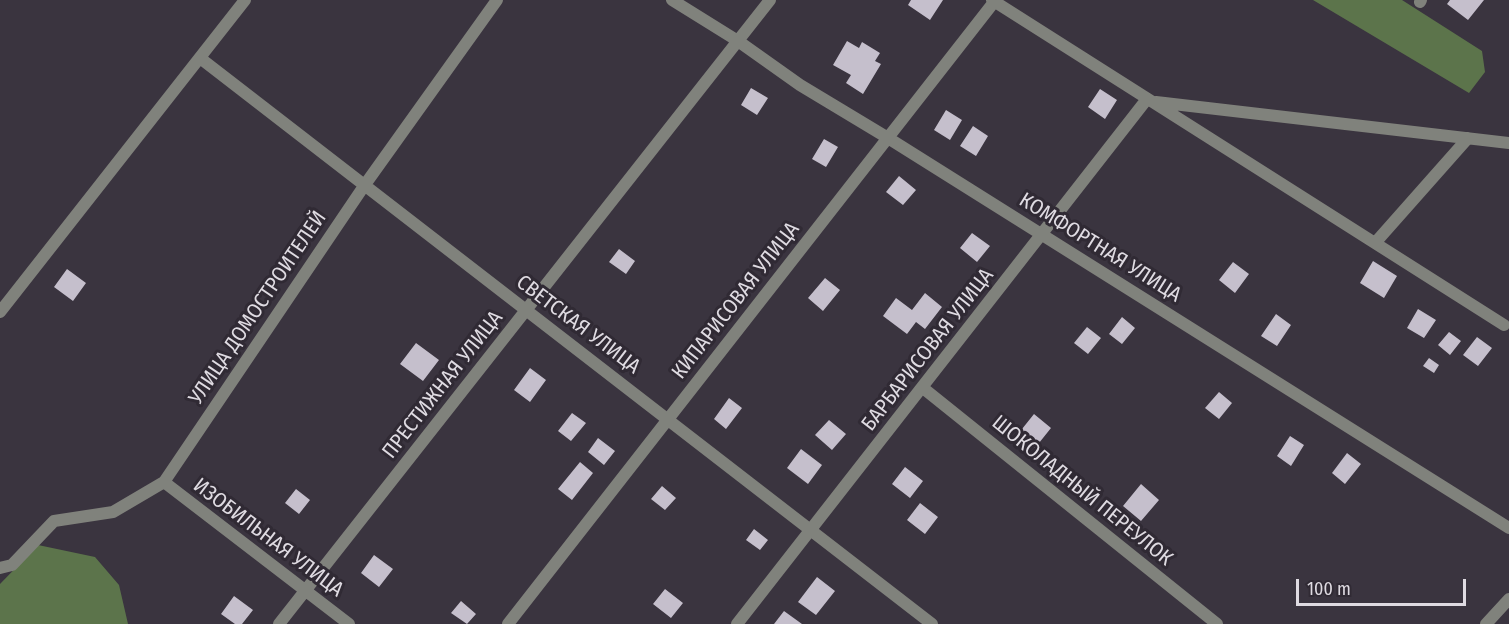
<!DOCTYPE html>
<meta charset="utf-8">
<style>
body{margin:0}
#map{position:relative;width:1509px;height:624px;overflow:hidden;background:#3a343f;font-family:"Fira Sans Condensed",sans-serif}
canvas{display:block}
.scale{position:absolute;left:1296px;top:579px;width:170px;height:27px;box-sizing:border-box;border:3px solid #dfdbe2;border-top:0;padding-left:8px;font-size:18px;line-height:21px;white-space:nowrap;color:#dfdbe2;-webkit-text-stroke:4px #302a34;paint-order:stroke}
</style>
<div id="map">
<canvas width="1509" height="624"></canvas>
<div class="scale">100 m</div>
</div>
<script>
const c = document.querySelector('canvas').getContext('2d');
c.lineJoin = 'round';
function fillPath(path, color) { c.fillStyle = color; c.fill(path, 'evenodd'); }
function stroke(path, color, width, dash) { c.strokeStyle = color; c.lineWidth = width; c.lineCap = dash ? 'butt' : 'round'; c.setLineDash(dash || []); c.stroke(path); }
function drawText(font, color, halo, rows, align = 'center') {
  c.font = font + ' "Fira Sans Condensed",sans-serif'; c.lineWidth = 6; c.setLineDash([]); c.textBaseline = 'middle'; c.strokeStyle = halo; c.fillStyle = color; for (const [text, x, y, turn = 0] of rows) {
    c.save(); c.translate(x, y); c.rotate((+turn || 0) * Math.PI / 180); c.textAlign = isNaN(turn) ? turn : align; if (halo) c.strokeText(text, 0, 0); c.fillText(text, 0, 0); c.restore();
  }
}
fillPath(new Path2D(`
 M1313 0H1402L1482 51 1485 72 1469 93Z
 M38 545 95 557 119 585 128 624H0V584Z`), '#5c744b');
fillPath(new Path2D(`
 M911 0H943L930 20 908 5Z
 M1450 0H1484L1468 20 1447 4Z
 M847 41 859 48 862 42 880 53 875 61 881 64 863 94 846 83 851 75 833 65Z
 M751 88 768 98 757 115 741 105Z
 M1100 89 1117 100 1105 119 1088 107Z
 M946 110 962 120 950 140 934 130Z
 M973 126 988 136 976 156 960 146Z
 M824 139 838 147 826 167 812 159Z
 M899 176 916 190 903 205 886 192Z
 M972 233 990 246 977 262 960 248Z
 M619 249 635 261 626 274 609 262Z
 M1373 261 1397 276 1384 298 1360 283Z
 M1233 262 1249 274 1235 293 1219 280Z
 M67 269 86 283 73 301 54 287Z
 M825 278 840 290 823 311 808 298Z
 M925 293 942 307 925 329 916 322 907 334 883 316 896 298 912 310Z
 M1418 309 1436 320 1424 338 1407 328Z
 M1276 314 1291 325 1277 346 1261 336Z
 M1122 317 1135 328 1122 344 1109 334Z
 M1087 327 1101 338 1088 354 1074 343Z
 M1449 332 1461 341 1450 355 1438 345Z
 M1477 337 1492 348 1478 366 1463 355Z
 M416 343 439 360 423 381 400 364Z
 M1429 358 1439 365 1434 373 1423 366Z
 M530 368 546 380 530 402 514 390Z
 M1219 392 1232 403 1219 419 1205 408Z
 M729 398 742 408 726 429 714 419Z
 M572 413 586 423 571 441 558 431Z
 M1034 414 1051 428 1035 448 1018 434Z
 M829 420 846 434 832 450 815 435Z
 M1290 436 1304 445 1291 466 1277 456Z
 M598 438 615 451 604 465 588 452Z
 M801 449 822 465 808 484 787 468Z
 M1347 453 1361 464 1345 484 1332 473Z
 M580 462 593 473 572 500 558 489Z
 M905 467 923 481 910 498 892 484Z
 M1141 484 1159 500 1141 521 1123 506Z
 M662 486 676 498 665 510 651 499Z
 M296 489 310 500 299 514 285 503Z
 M920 503 938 517 925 534 907 520Z
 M754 529 768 540 760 550 746 540Z
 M374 555 393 569 379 587 361 573Z
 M817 577 835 591 816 615 798 602Z
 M665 589 683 603 671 618 653 604Z
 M234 596 253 610 242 624H235L221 614Z
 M461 601 476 614 467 624 451 613Z
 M784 611 802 624H774Z`), '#c5bfcc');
stroke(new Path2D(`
 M672 0 738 41 800 85 888 138 1509 528
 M992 0 1504 325
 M1420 2 1421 0
 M200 58 932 624
 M1156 102 1509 143
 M1375 243 1468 138
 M0 312 245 0
 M923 388 1217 624
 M164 482 349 624
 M0 568 12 565 54 521 113 512 164 482 364 186 497 0
 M279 624 770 0
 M508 624 994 2
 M737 624 1147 99
 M1486 624 1509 599`), '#80827c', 12);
drawText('21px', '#dfdbe2', '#302a34', [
 ["КОМФОРТНАЯ УЛИЦА",1100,248,32],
 ["КИПАРИСОВАЯ УЛИЦА",736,301,-52],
 ["УЛИЦА ДОМОСТРОИТЕЛЕЙ",258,308,-56],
 ["СВЕТСКАЯ УЛИЦА",578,325,37],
 ["БАРБАРИСОВАЯ УЛИЦА",928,350,-52],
 ["ПРЕСТИЖНАЯ УЛИЦА",443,385,-52],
 ["ШОКОЛАДНЫЙ ПЕРЕУЛОК",1082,491,39],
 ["ИЗОБИЛЬНАЯ УЛИЦА",268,538,37]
]);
</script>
